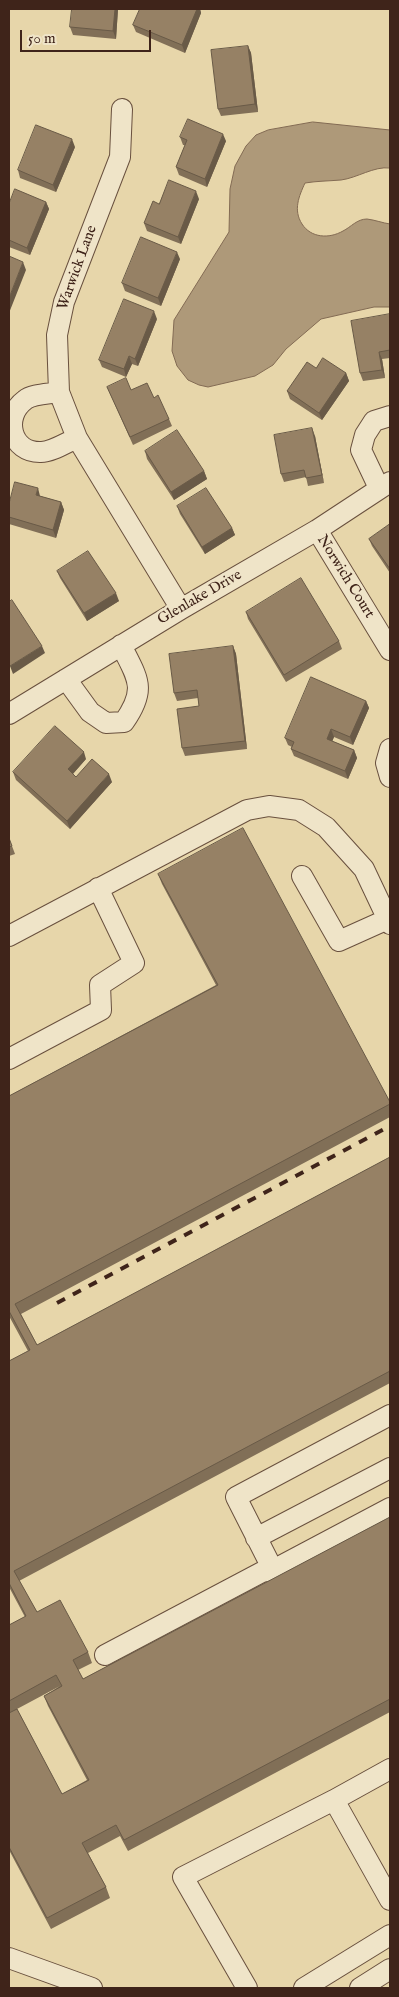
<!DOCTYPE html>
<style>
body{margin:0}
#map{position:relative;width:399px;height:1997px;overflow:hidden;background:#e7d6aa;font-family:"IM FELL English",serif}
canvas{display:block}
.frame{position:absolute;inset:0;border:10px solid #3f241a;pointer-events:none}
.scale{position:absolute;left:20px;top:30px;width:131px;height:22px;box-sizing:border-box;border:2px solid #3f241a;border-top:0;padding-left:6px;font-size:15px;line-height:18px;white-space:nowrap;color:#3f241a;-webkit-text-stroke:4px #efe4c8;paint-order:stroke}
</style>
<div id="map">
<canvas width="399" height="1997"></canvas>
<div class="frame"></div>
<div class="scale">50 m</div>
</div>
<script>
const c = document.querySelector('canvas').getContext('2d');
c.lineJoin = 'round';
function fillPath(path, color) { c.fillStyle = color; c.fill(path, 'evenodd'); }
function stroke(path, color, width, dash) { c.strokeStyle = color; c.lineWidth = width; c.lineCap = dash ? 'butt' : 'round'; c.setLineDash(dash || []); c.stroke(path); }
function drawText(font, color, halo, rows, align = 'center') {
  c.font = font + ' "IM FELL English",serif'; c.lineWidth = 5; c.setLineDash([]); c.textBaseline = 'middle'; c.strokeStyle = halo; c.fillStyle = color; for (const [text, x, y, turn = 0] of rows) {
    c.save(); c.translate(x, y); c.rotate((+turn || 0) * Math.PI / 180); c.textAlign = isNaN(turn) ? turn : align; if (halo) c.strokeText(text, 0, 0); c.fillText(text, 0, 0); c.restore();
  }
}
const water = new Path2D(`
 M313 122 390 130V168C374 166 357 178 341 180 329 181 317 181 305 183 299 196 293 210 302 224 311 238 329 239 343 231 351 227 357 219 367 219 375 220 383 223 390 224V307H374L321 319 286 349 273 365 255 376 208 387 199 385 188 380 177 366 172 351 174 320 229 232 230 189 235 166 246 146 256 135 268 130Z`);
fillPath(water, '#ae9979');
stroke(water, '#826a53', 1);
const minor = new Path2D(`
 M122 109 120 157 64 302 57 335 59 392 77 438 181 609
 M59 392C49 394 32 394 25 400 2 417 11 453 41 452 52 452 67 442 77 438
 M379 488 361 450 365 435 374 421 390 416
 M317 530 390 650
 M66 679 90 712 106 723 124 722C148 688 137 678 121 645
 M9 714 181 609 317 530 390 482
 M390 749 386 763 390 777
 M302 876 339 941 388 919
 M9 936 247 810 269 806 299 810 326 827 364 869 390 924
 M9 1059 101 1010 100 985 134 963 98 888
 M390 1415 236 1497 273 1570 390 1508
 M256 1538 390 1468
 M105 1655 262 1572 273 1570
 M334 1800 390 1769
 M9 1958 92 1988
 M247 1988 183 1877 334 1800 390 1900
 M304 1988 390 1935
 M360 1988 390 1969`);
stroke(minor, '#69503e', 22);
stroke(minor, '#efe4c8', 20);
stroke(new Path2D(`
 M57 1303 390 1126`), '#3f241a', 4, [9, 9]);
fillPath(new Path2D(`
 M118 9 116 39 73 35 70 27Z
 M140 9H200L201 13 185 53 136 32 133 25Z
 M248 46 251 53 258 112 221 116 218 109Z
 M180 137 226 141 207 187 179 175 176 167 185 145H183Z
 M75 147 56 192 20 178 18 170Z
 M199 199 181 244 147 231 144 223 159 204Z
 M46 202 49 209 30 255 9 247V204Z
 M180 259 161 306 125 291 122 283Z
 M390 314V358L382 359 385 378 363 381 360 373Z
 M157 319 138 366 132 364 126 377 102 367 99 360Z
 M316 368 346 373 349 381 322 420 290 399 287 391Z
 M107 387 131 390 154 398 169 419 172 426 133 445Z
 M315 436 324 483 308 486 306 477 284 482 281 474Z
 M145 451 204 471 207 479 174 500 147 459Z
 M40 496 61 502 64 510 56 538 9 524V504Z
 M177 506 232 528 235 535 205 554 180 514Z
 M390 524V573L372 546 369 539Z
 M57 571 119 601 87 621 60 578Z
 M246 612 339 641 342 649 286 682 248 619Z
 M233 646 236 654 247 749 185 756 182 748 199 706 198 698 177 701 174 693Z
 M366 701 369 708 353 745 334 737 332 741 354 750 357 758 348 779 294 756 291 749 292 747 288 745 285 738Z
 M86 759 73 774 76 777 112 782 70 829 16 780 13 772Z
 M9 838 15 854 9 856Z
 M158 874 390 1102V1117L21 1314 37 1345 390 1157V1383L19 1581 37 1612 88 1652 92 1663 78 1670 83 1679 390 1517V1712L128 1851 120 1836 88 1853 106 1887 110 1898 51 1929 9 1850V1625L25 1617 9 1587V1361L28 1351 9 1316V1096L216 985 162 884ZM60 1686 44 1696 48 1706 87 1780 62 1794 17 1709Z`), '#816f57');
fillPath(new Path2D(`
 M115 9H118L116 39 113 31Z
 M197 9H200L201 13 185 53 182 45Z
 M248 46 251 53 258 112 255 104Z
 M223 134 226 141 207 187 205 179Z
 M72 139 75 147 56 192 53 185Z
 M196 191 199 199 181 244 178 237Z
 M46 202 49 209 30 255 27 248Z
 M177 252 180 259 161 306 158 298Z
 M23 262 26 270 9 313V298Z
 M154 311 157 319 138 366 135 359Z
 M379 352 382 359 385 378 382 370Z
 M129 356 132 364 126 377 124 369Z
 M346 373 349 381 322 420 319 413Z
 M312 428 315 436 324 483 322 475Z
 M204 471 207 479 174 500 171 492Z
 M38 488 40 496 38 502 36 495Z
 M61 502 64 510 56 538 53 530Z
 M232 528 235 535 205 554 202 547Z
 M116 593 119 601 87 621 84 613Z
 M42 646 45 653 13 674 10 666Z
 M233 646 236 654 247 749 245 741Z
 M366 701 369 708 353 745 350 737Z
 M331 729 334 737 330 747 327 739Z
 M354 750 357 758 348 779 345 771Z
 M84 752 86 759 70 777 68 769Z
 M109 774 112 782 70 829 67 821Z`), '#695a47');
const building = new Path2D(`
 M72 9H115L113 31 70 27Z
 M140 9H197L182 45 133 25Z
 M248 46 255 104 218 109 211 50Z
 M188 119 223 134 205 179 176 167 187 140 180 137Z
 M36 125 72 139 53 185 18 170Z
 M169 180 196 191 178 237 144 223 153 201 159 204Z
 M15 189 46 202 27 248 9 240V204Z
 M141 237 177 252 158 298 122 283Z
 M9 256 23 262 9 298Z
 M124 299 154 311 135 359 129 356 124 369 99 360Z
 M390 314V350L379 352 382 370 360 373 351 321Z
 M323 358 346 373 319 413 287 391 307 362 316 368Z
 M126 378 131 390 147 383 154 398 158 395 169 419 130 437 107 387Z
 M312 428 322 475 306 478 304 470 281 474 274 435Z
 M177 430 204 471 171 492 145 451Z
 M15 482 38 488 36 495 61 502 53 530 9 517V504Z
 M206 488 232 528 202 547 177 506Z
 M390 524V569L369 539Z
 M88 551 116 593 84 613 57 571Z
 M301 578 339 641 284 675 246 612Z
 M12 600 42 646 10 666 9 665V602Z
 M233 646 245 741 182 748 177 709 199 706 197 690 174 693 169 654Z
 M311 677 366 701 350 737 331 729 327 739 354 750 345 771 291 749 294 742 285 738Z
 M55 726 84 752 68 769 76 777 92 759 109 774 67 821 13 772Z
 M243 828 390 1102V1104L15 1304 37 1345 390 1157V1371L14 1571 37 1612 60 1600 88 1652 73 1660 83 1679 390 1517V1699L124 1840 116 1825 82 1843 106 1887 47 1918 9 1847V1713L17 1709 62 1794 89 1780 44 1696 62 1686 56 1675 9 1701V1625L26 1616 9 1583V1361L30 1350 9 1311V1096L218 985 158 874Z
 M9 838 12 846 9 847Z`);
fillPath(building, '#968165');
stroke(building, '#695a47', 1);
drawText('15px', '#3f241a', '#efe4c8', [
 ["Warwick Lane",78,268,-70],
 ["Norwich Court",345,577,58],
 ["Glenlake Drive",200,598,-30]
]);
</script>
